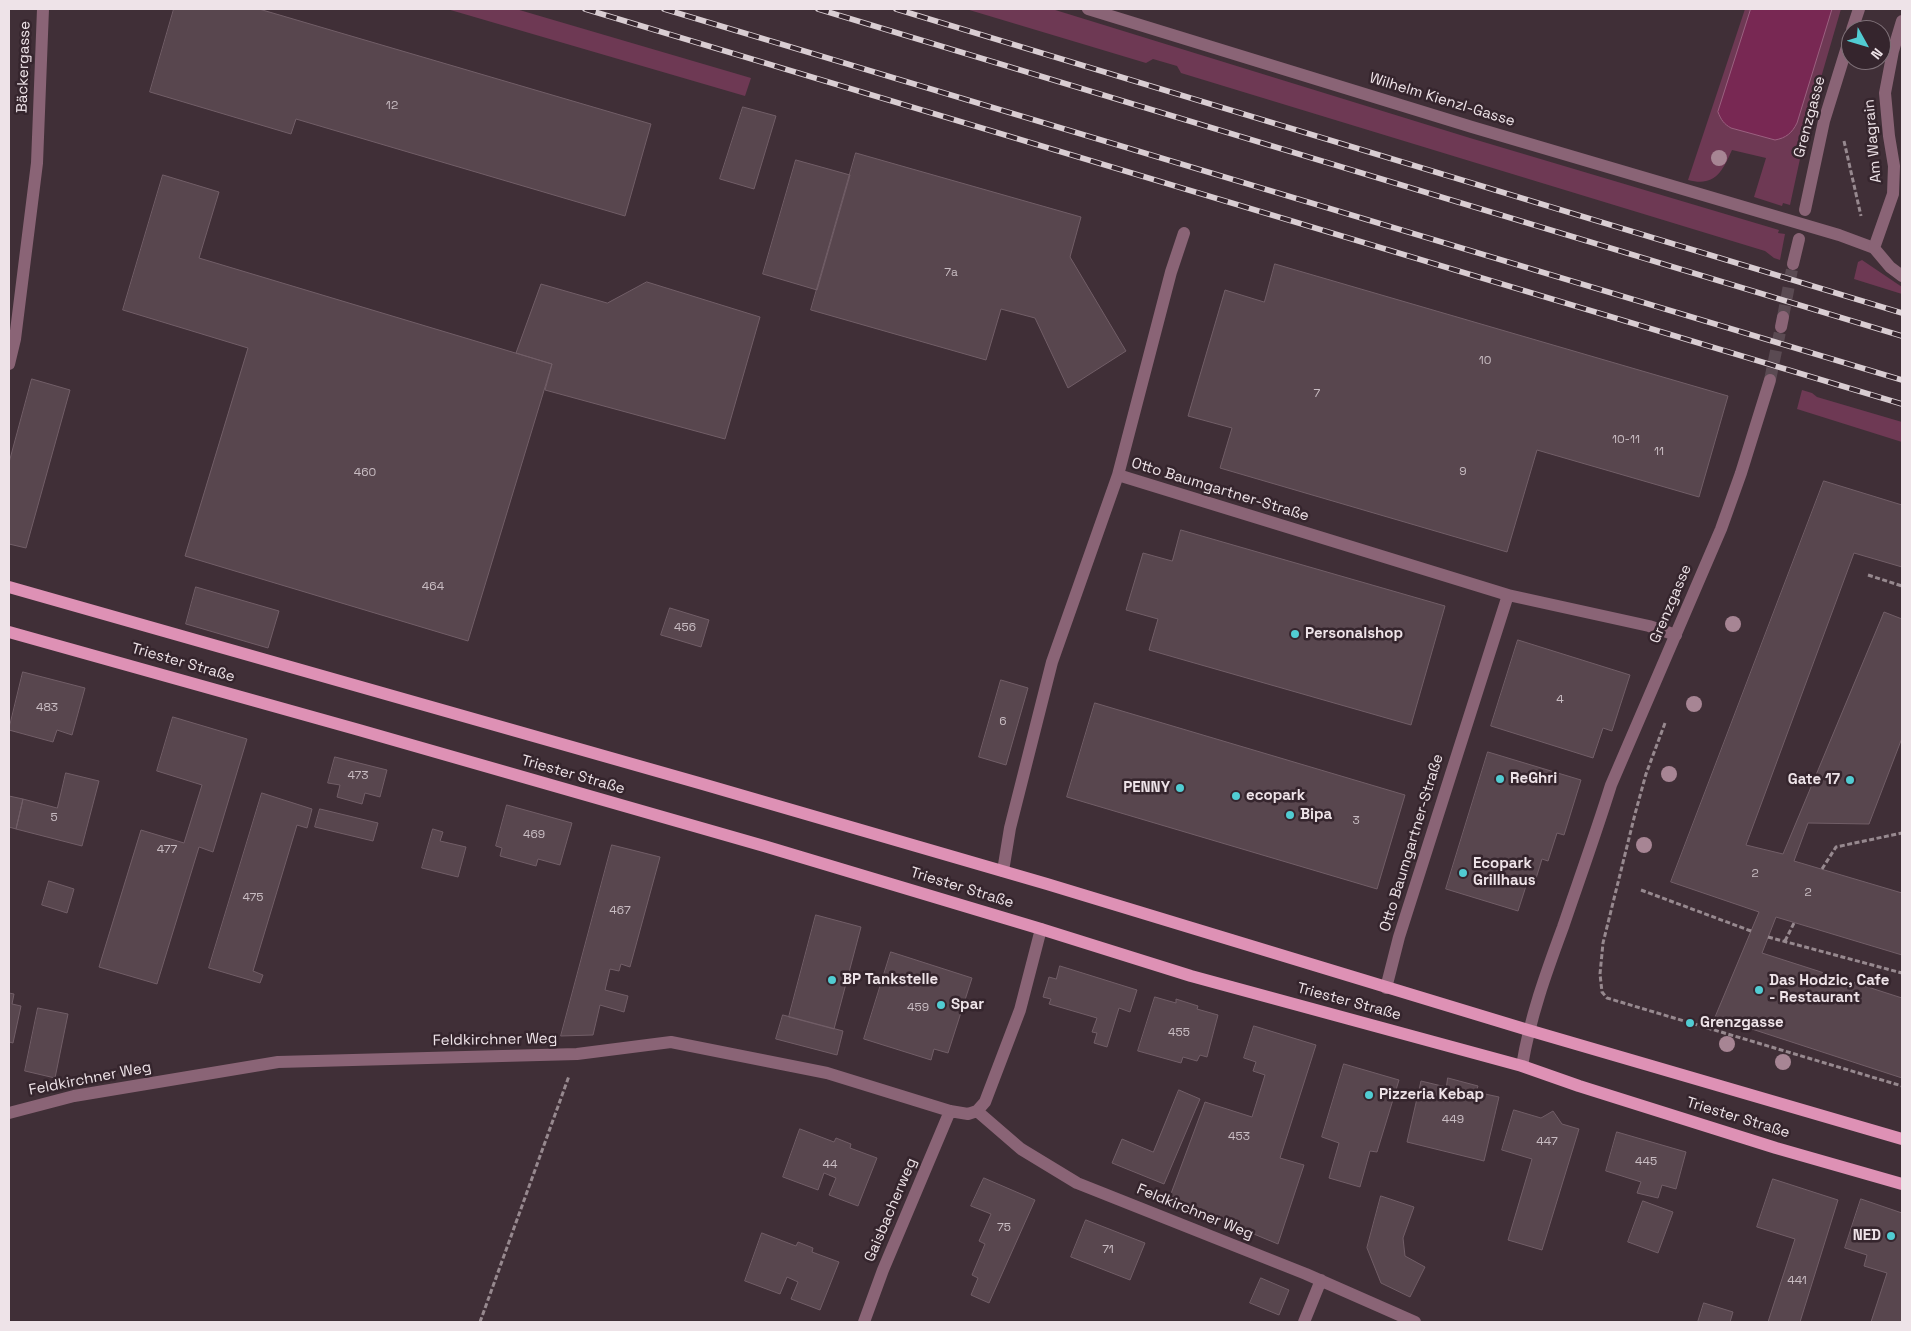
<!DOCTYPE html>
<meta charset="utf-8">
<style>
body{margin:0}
#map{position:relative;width:1911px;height:1331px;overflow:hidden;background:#402f37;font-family:"Space Grotesk",sans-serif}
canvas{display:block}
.frame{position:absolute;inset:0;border:10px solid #eee3e8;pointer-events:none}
.north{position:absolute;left:1841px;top:20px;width:50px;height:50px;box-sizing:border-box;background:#35252d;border:1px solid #7f7178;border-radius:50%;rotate:129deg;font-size:14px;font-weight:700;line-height:20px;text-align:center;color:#eee3e8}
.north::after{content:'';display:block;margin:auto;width:18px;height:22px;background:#51ccd2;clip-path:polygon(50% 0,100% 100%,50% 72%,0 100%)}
</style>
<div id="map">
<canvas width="1911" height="1331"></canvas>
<div class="frame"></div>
<div class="north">N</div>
</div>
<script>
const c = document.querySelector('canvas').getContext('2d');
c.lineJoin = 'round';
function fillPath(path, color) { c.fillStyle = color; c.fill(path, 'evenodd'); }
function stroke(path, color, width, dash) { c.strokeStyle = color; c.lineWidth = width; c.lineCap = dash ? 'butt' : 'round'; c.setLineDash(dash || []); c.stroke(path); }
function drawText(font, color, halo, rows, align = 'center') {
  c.font = font + ' "Space Grotesk",sans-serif'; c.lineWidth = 5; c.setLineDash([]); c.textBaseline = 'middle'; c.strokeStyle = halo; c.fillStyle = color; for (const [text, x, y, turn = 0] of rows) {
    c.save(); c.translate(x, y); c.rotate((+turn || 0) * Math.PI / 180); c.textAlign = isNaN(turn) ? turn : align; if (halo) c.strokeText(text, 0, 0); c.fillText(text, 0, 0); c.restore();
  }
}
fillPath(new Path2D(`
 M447 9H516L751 78 745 96Z
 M966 9H1052L1470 138 1779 230 1778 233 1785 234 1780 260 1774 258 1765 251 1181 73 1177 66 1153 59 1146 63Z
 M1745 9H1841L1808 122 1790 205 1783 203 1782 206 1754 197 1766 158 1732 150C1722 172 1715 187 1688 180Z
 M1862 260 1902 287V294L1854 279 1858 262Z
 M1802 390 1812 393 1817 397 1902 422V442L1797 409Z`), '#6e3954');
const water = new Path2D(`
 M1751 9H1832L1797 123C1792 133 1786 138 1775 140L1731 128C1724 124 1721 120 1718 112Z`);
fillPath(water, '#782853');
stroke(water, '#9b6080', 1);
const building = new Path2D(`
 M174 9H259L651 124 625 216 296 119 291 134 150 92Z
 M743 107 776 116 754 189 720 179Z
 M856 153 1081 217 1070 257 1126 351 1068 388 1035 318 1001 309 986 360 811 310Z
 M796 160 850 175 817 290 763 274Z
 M163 175 219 192 199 258 552 364 468 641 185 556 248 348 123 310Z
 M1275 264 1728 396 1699 497 1537 450 1507 552 1220 468 1232 428 1188 416 1225 290 1264 302Z
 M647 282 760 317 725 439 545 390 552 364 516 353 541 284 607 303Z
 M32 379 70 390 26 548 9 544V463Z
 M1824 481 1902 505V567L1854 553 1746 845 1783 854 1884 612 1902 619V738L1869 824 1808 823 1794 861 1902 893V955L1776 917 1762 953 1902 998V1078L1715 1017 1759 912 1671 882Z
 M1181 530 1445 606 1411 725 1149 650 1158 619 1126 610 1143 553 1172 561Z
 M196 587 279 611 268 648 186 624Z
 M670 608 709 620 701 647 661 635Z
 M1518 640 1630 675 1612 731 1603 728 1593 758 1491 726Z
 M23 672 85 688 72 735 57 730 53 742 9 730Z
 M1001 680 1028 688 1006 765 979 757Z
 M1095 703 1405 795 1377 889 1067 797Z
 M173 717 247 739 213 852 199 847 157 984 99 967 141 830 184 843 202 785 157 771Z
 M1488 752 1581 780 1564 835 1557 833 1548 861 1542 859 1534 885 1527 883 1518 911 1446 889Z
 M335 757 387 770 380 797 365 793 362 804 337 797 340 785 328 783Z
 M66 773 99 781 82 846 16 829 23 799 57 808Z
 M262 793 312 809 307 828 297 825 253 971 263 975 260 983 209 968Z
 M9 796 23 799 16 829 9 827Z
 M507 805 572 823 560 865 538 859 536 866 500 856 502 848 496 846Z
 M320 809 378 823 373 841 315 827Z
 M433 829 443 832 440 841 466 847 458 877 422 868Z
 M612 845 660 857 630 967 621 964 619 971 610 969 605 990 628 996 624 1012 600 1005 593 1035 561 1036Z
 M49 881 74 889 67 913 42 905Z
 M816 915 861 927 834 1029 789 1017Z
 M891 952 972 978 948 1053 934 1049 931 1060 864 1039Z
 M1060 966 1137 990 1130 1012 1119 1008 1107 1047 1094 1043 1097 1033 1092 1032 1097 1018 1049 1004 1051 999 1043 997 1049 977 1056 979Z
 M9 993 14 994 12 1004 21 1006 13 1043 9 1042Z
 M1155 997 1176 1003V999L1198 1006 1197 1009 1218 1015 1207 1057 1200 1055 1197 1061 1183 1057 1181 1063 1138 1051Z
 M38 1008 68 1014 55 1078 25 1071Z
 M783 1015 843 1031 837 1055 776 1039Z
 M1254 1026 1316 1045 1280 1158 1304 1165 1278 1244 1169 1199 1205 1102 1252 1117 1265 1075 1253 1071 1256 1062 1244 1058Z
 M1344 1064 1399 1080 1377 1152 1370 1151 1360 1187 1329 1178 1339 1143 1322 1137Z
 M1448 1078 1478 1086 1476 1092 1499 1097 1484 1161 1407 1142 1421 1081 1446 1087Z
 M1179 1090 1200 1099 1164 1184 1112 1163 1122 1139 1153 1152Z
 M1514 1110 1541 1118 1553 1111 1562 1124 1579 1129 1542 1250 1508 1240 1532 1159 1502 1150Z
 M800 1129 834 1142 836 1138 851 1144 850 1148 877 1158 858 1206 829 1195 836 1178 824 1173 818 1190 783 1177Z
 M1617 1132 1686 1152 1676 1189 1662 1185 1658 1198 1637 1193 1641 1182 1606 1171Z
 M984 1178 1035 1200 989 1303 971 1295 978 1278 972 1275 985 1244 979 1241 991 1214 971 1206Z
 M1773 1179 1838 1200 1800 1322H1768L1795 1239 1757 1227Z
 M1381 1196 1414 1207 1403 1238 1405 1256 1425 1267 1410 1297 1381 1283 1367 1248Z
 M1861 1199 1902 1213V1322H1871L1887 1273 1864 1266 1867 1255 1845 1248Z
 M1643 1201 1673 1212 1658 1253 1628 1242Z
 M1086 1220 1145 1243 1130 1280 1071 1257Z
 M762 1233 796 1246 798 1242 813 1248 812 1252 839 1262 820 1310 791 1299 798 1282 787 1277 780 1294 745 1281Z
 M1261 1278 1289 1290 1279 1315 1250 1303Z
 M1704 1303 1733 1312 1730 1322H1698Z`);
fillPath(building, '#58464e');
stroke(building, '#715e67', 1);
stroke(new Path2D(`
 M1783 317 1793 264
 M1770 380 1781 327`), '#5a4a52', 12, [12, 6]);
stroke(new Path2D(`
 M1844 141 1861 216
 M1868 575 1902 586
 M1665 723 1646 774 1635 814 1603 943 1600 974 1602 992 1607 998 1902 1086
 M1822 869 1836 847 1902 833
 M1641 890 1751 931
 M1768 937 1902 973
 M1785 941 1794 923
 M480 1322 569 1076`), '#97898f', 3, [5, 2.5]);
stroke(new Path2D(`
 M1088 9 1472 127 1839 235 1874 248
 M1118 475 1171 272 1184 233
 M1003 871 1010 828 1052 662 1118 475 1508 595 1649 626 1676 635
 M1386 988 1399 937 1508 595`), '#8a6476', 12);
stroke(new Path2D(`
 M1902 21 1893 51 1885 93 1889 136 1894 166 1893 194 1874 248 1890 267 1902 276
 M1852 30 1859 9
 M1805 210 1824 121 1851 34
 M1793 264 1799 239
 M1781 327 1783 317
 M9 364 15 339 37 163 43 9
 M1522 1066C1530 1017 1546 973 1563 927 1579 880 1596 833 1611 785L1721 529 1741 473 1770 380
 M977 1111 985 1102 1020 1010 1041 929
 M9 1113 74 1096 278 1062 577 1054 671 1042 827 1073 950 1111 968 1114 977 1111 1021 1149 1077 1183 1306 1274 1415 1322
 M864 1322 883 1270 950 1111
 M1304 1322 1321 1280`), '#8a6476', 12);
stroke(new Path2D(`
 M9 587 699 783 1047 884 1528 1030 1902 1139
 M9 632 359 730 764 846 1041 929 1191 976 1522 1066 1579 1086 1776 1148 1902 1184`), '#de91b5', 12);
const rail = new Path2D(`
 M585 9 1902 404
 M664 9 1902 380
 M818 9 1902 336
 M896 9 1902 313`);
stroke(rail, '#d9cdd2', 5.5);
stroke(rail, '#35252d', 4, [11]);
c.fillStyle = '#a78594';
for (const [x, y] of [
 [1719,158],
 [1733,624],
 [1694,704],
 [1669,774],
 [1644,845],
 [1727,1044],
 [1783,1062]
]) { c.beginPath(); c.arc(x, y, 8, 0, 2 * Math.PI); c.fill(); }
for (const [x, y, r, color] of [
 [1295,634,5,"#51ccd2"],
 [1500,779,5,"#51ccd2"],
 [1850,780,5,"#51ccd2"],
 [1180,788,5,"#51ccd2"],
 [1236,796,5,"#51ccd2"],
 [1290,815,5,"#51ccd2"],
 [1463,873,5,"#51ccd2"],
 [832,980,5,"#51ccd2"],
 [1759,990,5,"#51ccd2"],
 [941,1005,5,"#51ccd2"],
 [1690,1023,5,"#51ccd2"],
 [1369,1095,5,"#51ccd2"],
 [1891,1236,5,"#51ccd2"]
]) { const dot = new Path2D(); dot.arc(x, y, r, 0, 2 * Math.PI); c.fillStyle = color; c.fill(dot); stroke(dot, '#35252d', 2); }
drawText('12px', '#c8bcc2', null, [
 ["12",392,106],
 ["7a",951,273],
 ["10",1485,361],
 ["7",1317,394],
 ["10-11",1626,440],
 ["11",1659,452],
 ["9",1463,472],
 ["460",365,473],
 ["464",433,587],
 ["456",685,628],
 ["4",1560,700],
 ["483",47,708],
 ["6",1003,722],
 ["473",358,776],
 ["5",54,818],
 ["3",1356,821],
 ["469",534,835],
 ["477",167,850],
 ["2",1755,874],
 ["2",1808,893],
 ["475",253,898],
 ["467",620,911],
 ["459",918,1008],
 ["455",1179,1033],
 ["449",1453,1120],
 ["453",1239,1137],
 ["447",1547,1142],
 ["445",1646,1162],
 ["44",830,1165],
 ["75",1004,1228],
 ["71",1108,1250],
 ["441",1797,1281]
]);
drawText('15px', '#eee3e8', '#35252d', [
 ["Bäckergasse",24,67,-88],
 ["Wilhelm Kienzl-Gasse",1442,100,17],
 ["Grenzgasse",1810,117,-75],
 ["Am Wagrain",1873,141,-95],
 ["Otto Baumgartner-Straße",1220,490,17],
 ["Grenzgasse",1671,604,-67],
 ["Triester Straße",183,663,16],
 ["Triester Straße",573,775,16],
 ["Otto Baumgartner-Straße",1412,843,-73],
 ["Triester Straße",962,888,17],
 ["Triester Straße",1349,1002,15],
 ["Feldkirchner Weg",495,1040,-1],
 ["Feldkirchner Weg",90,1079,-11],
 ["Triester Straße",1738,1118,17],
 ["Gaisbacherweg",891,1210,-67],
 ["Feldkirchner Weg",1195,1212,22]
]);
drawText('bold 15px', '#eee3e8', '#35252d', [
 ["Personalshop",1305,634],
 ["ReGhri",1510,779],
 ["Gate 17",1840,780,"right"],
 ["PENNY",1170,788,"right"],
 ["ecopark",1246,796],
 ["Bipa",1300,815],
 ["Ecopark",1473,864],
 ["Grillhaus",1473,881],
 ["BP Tankstelle",842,980],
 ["Das Hodzic, Cafe",1769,981],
 ["- Restaurant",1769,998],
 ["Spar",951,1005],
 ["Grenzgasse",1700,1023],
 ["Pizzeria Kebap",1379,1095],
 ["NED",1881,1236,"right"]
], 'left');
</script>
